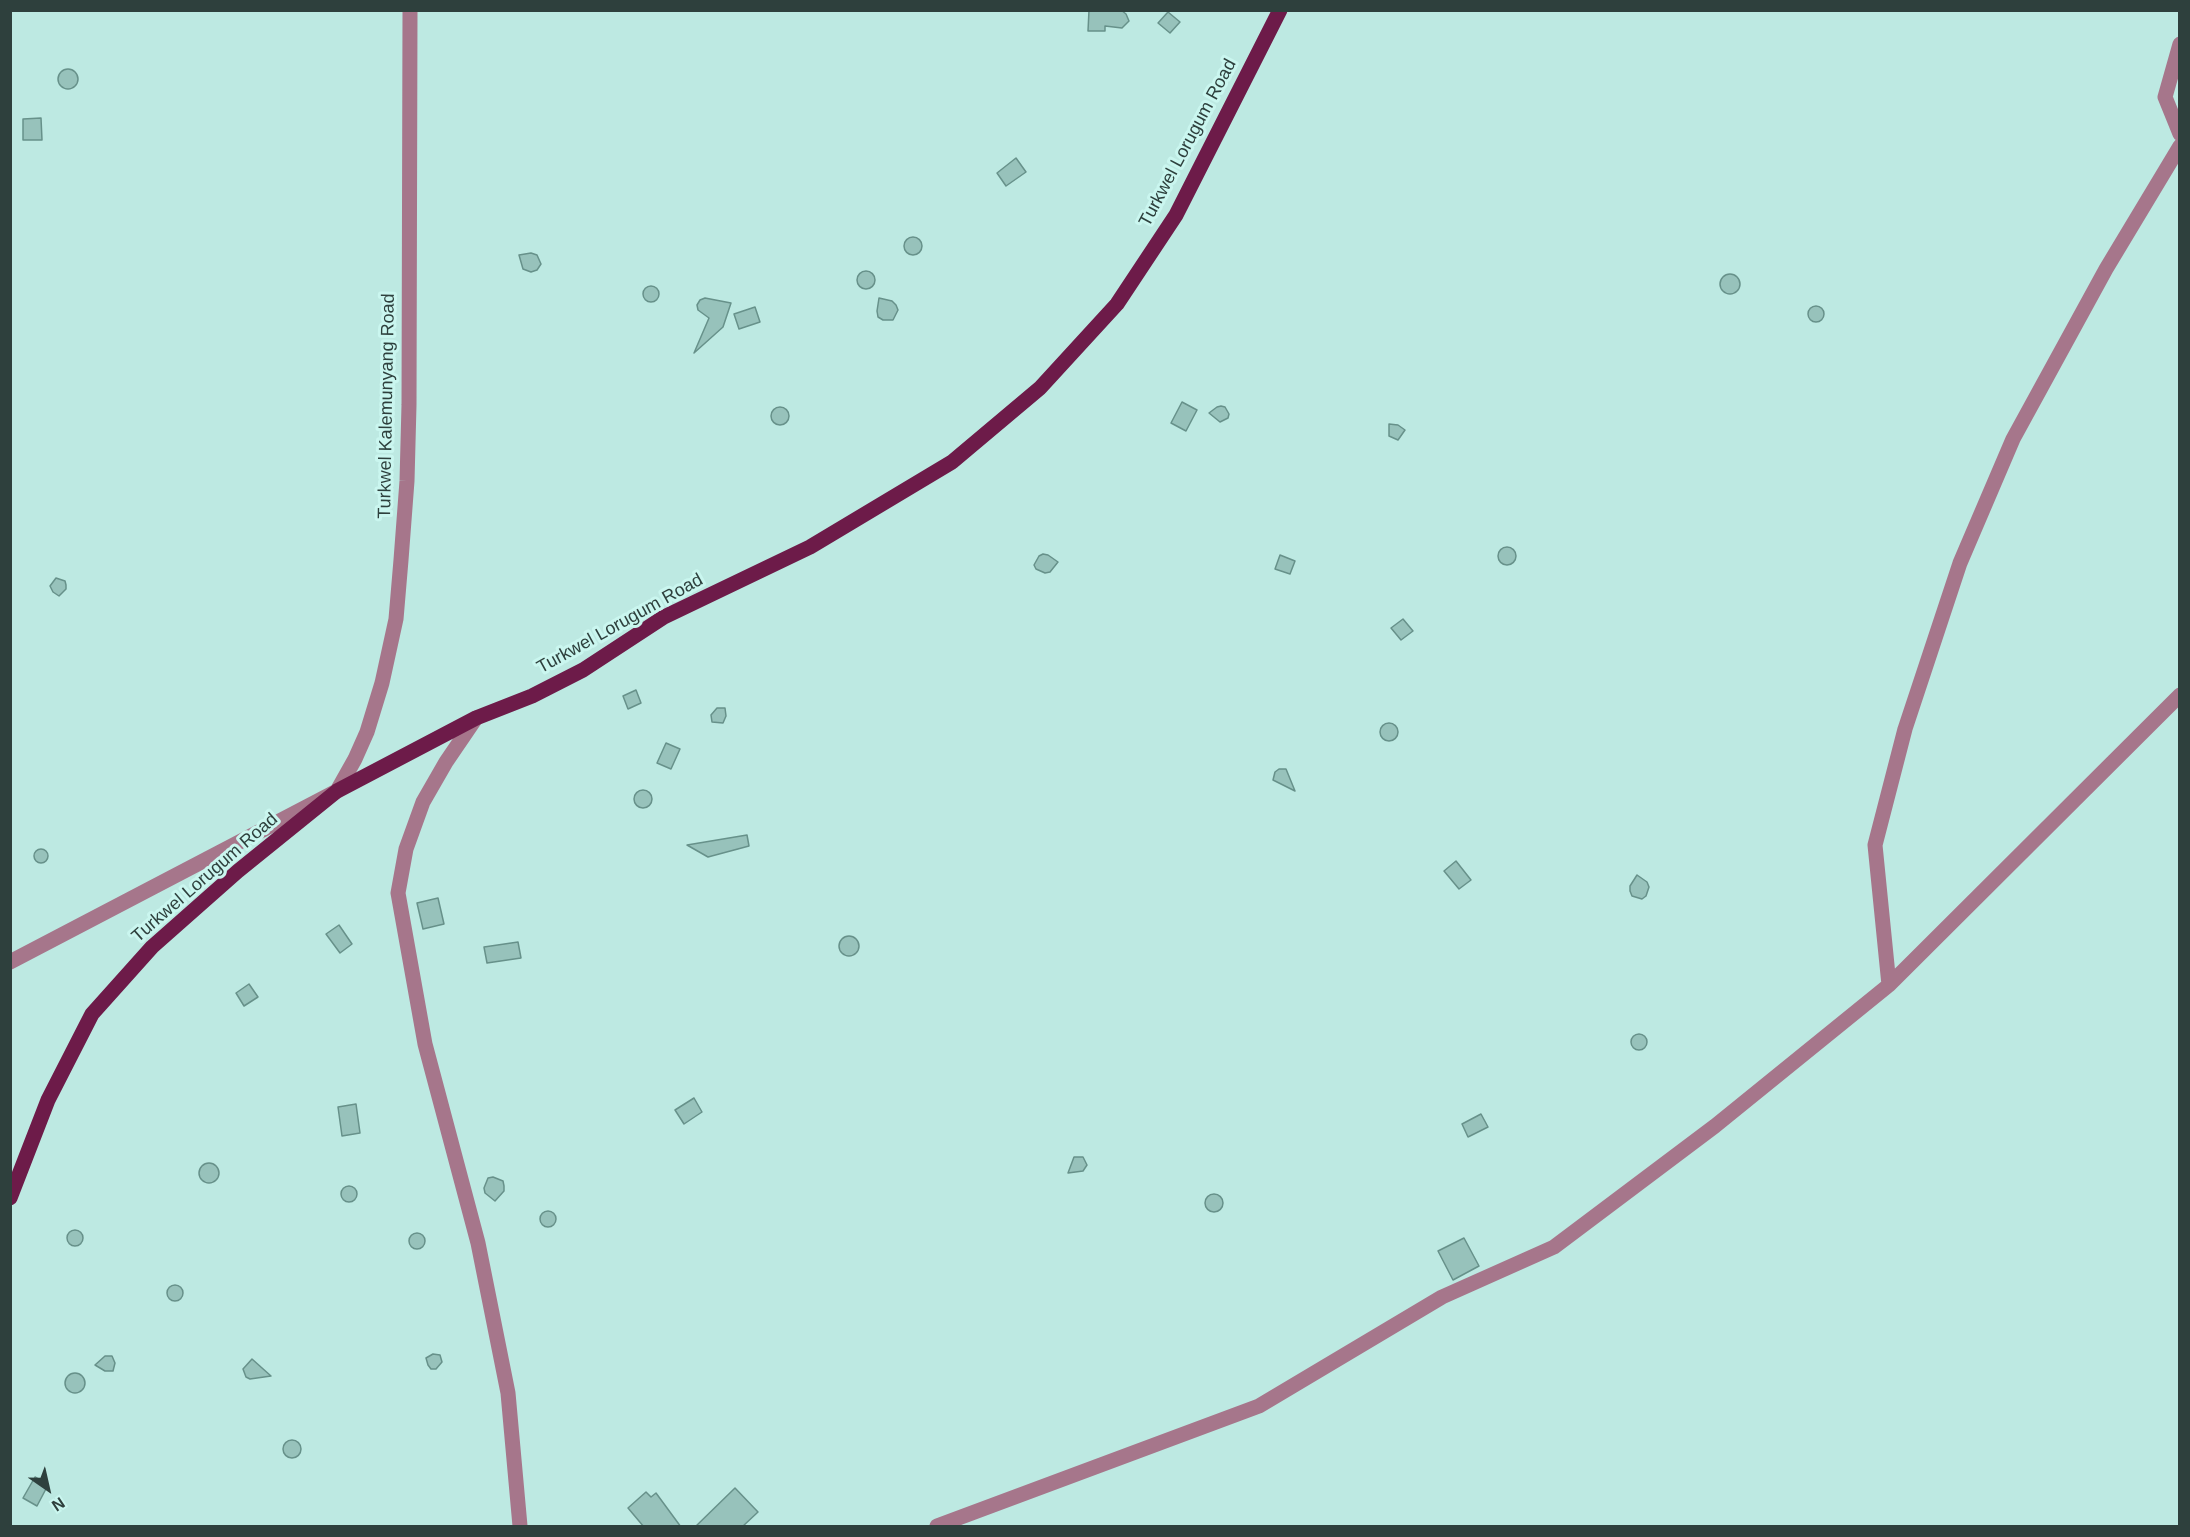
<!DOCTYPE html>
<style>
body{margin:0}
#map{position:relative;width:2190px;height:1537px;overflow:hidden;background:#bde9e2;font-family:Arial,sans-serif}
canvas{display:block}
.frame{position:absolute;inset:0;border:12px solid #2e403d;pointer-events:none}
.north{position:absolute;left:18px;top:1459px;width:60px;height:60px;-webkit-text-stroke:4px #caf6ef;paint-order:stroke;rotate:146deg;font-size:16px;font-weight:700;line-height:24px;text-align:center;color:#2e403d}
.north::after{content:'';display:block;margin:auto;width:21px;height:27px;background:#2e403d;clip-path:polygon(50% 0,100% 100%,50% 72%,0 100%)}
</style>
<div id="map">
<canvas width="2190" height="1537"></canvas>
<div class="frame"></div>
<div class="north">N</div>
</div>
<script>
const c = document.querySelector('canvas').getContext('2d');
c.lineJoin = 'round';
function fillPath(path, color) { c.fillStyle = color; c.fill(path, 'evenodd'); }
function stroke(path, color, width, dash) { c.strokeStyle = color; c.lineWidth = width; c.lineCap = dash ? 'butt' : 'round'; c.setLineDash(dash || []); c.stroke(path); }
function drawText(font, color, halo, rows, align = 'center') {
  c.font = font + ' Arial,sans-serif'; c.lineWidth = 6; c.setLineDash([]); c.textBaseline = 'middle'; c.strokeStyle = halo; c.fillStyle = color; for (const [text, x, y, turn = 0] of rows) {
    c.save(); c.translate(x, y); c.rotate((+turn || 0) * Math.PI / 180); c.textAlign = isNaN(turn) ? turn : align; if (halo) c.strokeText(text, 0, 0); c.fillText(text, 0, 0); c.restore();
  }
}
const building = new Path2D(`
 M1089 10H1121L1126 14 1129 21 1122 28 1105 26V31H1088Z
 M1168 12 1180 22 1170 33 1158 23Z
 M58 79a10 10 0 1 1 20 0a10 10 0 1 1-20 0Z
 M41 118 42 140H23V119Z
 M1016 158 1026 172 1006 186 997 173Z
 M904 246a9 9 0 1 1 18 0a9 9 0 1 1-18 0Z
 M531 253 537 255 541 264 537 270 531 272 523 269 519 255Z
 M857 280a9 9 0 1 1 18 0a9 9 0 1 1-18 0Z
 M1720 284a10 10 0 1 1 20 0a10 10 0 1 1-20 0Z
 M643 294a8 8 0 1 1 16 0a8 8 0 1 1-16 0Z
 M705 298 731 303 723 327 694 353 709 318 698 310 697 305 700 300Z
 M879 298 892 301 896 305 898 310 893 320H883L878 317 877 311Z
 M1808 314a8 8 0 1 1 16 0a8 8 0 1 1-16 0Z
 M755 307 760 322 739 329 734 314Z
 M1182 402 1197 410 1186 431 1171 423Z
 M1221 406 1225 407 1229 414 1228 418 1220 422 1209 413 1217 407Z
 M771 416a9 9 0 1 1 18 0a9 9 0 1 1-18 0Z
 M1389 424 1398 425 1405 430 1398 440 1389 436Z
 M1498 556a9 9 0 1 1 18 0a9 9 0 1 1-18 0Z
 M1043 554 1048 555 1058 562 1050 572 1045 573 1036 569 1034 565 1039 556Z
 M1280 555 1295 561 1290 574 1275 569Z
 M56 578 65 581 66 585V589L59 596 53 592 50 586Z
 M1403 619 1413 631 1401 640 1391 628Z
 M636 690 641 703 628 709 623 696Z
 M717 708H725L726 716 723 723 712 722 711 715Z
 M1380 732a9 9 0 1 1 18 0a9 9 0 1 1-18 0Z
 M666 743 680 749 671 769 657 763Z
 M1279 769H1286L1295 791 1273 780 1275 772Z
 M634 799a9 9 0 1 1 18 0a9 9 0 1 1-18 0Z
 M747 835 749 846 708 857 687 845Z
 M34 856a7 7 0 1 1 14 0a7 7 0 1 1-14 0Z
 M1456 861 1471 880 1459 889 1444 871Z
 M1637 875 1647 882 1649 887 1646 896 1642 899 1632 896 1630 891V886Z
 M438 898 444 924 423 929 417 903Z
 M339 925 352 944 340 953 326 934Z
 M839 946a10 10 0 1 1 20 0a10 10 0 1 1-20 0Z
 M518 942 521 958 487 963 484 947Z
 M249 984 258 997 244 1006 236 993Z
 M1631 1042a8 8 0 1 1 16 0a8 8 0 1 1-16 0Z
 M694 1098 702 1112 684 1124 675 1110Z
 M356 1104 360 1133 342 1136 338 1107Z
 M1481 1114 1488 1127 1468 1137 1462 1124Z
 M1074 1157H1083L1087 1165 1083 1171 1068 1173Z
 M199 1173a10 10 0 1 1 20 0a10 10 0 1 1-20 0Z
 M493 1177 503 1181 504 1186V1191L495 1201 485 1193 484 1188 488 1178Z
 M341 1194a8 8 0 1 1 16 0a8 8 0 1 1-16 0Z
 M1205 1203a9 9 0 1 1 18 0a9 9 0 1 1-18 0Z
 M540 1219a8 8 0 1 1 16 0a8 8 0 1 1-16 0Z
 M67 1238a8 8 0 1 1 16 0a8 8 0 1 1-16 0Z
 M409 1241a8 8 0 1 1 16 0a8 8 0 1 1-16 0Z
 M1464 1238 1479 1266 1453 1280 1438 1251Z
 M167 1293a8 8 0 1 1 16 0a8 8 0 1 1-16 0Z
 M433 1354 440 1355 442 1362 436 1369H431L428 1365 426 1358Z
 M105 1356H112L115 1363 113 1371H105L95 1365Z
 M252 1359 271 1376 250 1379 246 1377 243 1369Z
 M65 1383a10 10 0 1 1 20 0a10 10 0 1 1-20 0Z
 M283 1449a9 9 0 1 1 18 0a9 9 0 1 1-18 0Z
 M35 1477 48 1485 37 1506 23 1498Z
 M735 1488 758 1512 742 1527H695Z
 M646 1492 651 1497 656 1493 681 1527H644L628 1508Z`);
fillPath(building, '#97c2bb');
stroke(building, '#67918a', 1.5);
stroke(new Path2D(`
 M2180 44 2165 97 2180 134
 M476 718 446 762 423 802 406 849 398 893 425 1044 478 1243 508 1393 520 1526
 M10 962 337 791 355 759 367 732 382 683 396 619 401 560 407 481 409 405 410 10
 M1889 985 1875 845 1905 729 1960 563 2013 439 2106 269 2180 146
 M937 1526 1259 1406 1442 1297 1554 1247 1715 1126 1889 985 2180 695`), '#a6768b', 15);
stroke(new Path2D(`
 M10 1198 48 1100 92 1014 152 947 238 871 337 791 476 718 532 696 583 670 664 617 810 547 952 462 1040 388 1117 304 1176 215 1280 10`), '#6d1b49', 15);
drawText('18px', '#2e403d', '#caf6ef', [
 ["Turkwel Lorugum Road",1188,143,-62],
 ["Turkwel Kalemunyang Road",387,406,-89],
 ["Turkwel Lorugum Road",620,624,-29],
 ["Turkwel Lorugum Road",205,878,-41]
]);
</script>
